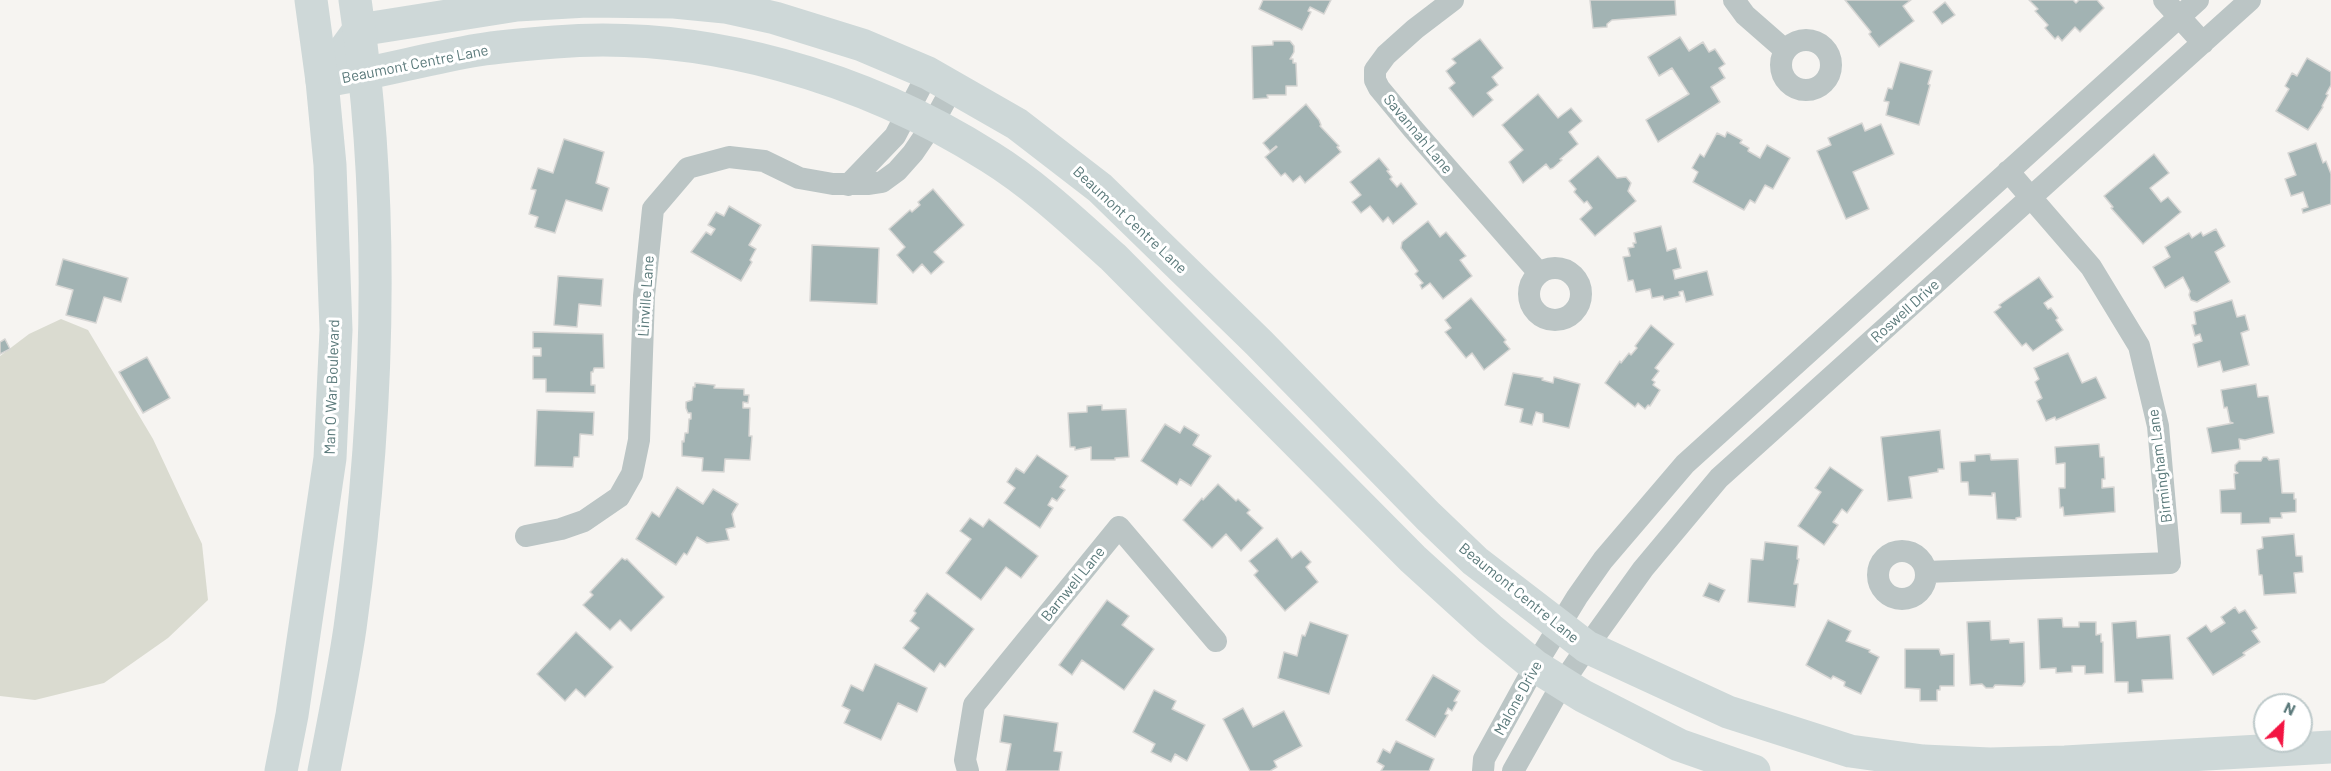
<!DOCTYPE html>
<style>
body{margin:0}
#map{position:relative;width:2331px;height:771px;overflow:hidden;background:#f6f4f1;font-family:Barlow,sans-serif}
canvas{display:block}
.north{position:absolute;left:2253px;top:693px;width:60px;height:60px;box-sizing:border-box;background:#fff;border:2px solid #bdc9ca;border-radius:50%;rotate:25deg;font-size:16px;font-weight:700;line-height:24px;text-align:center;color:#5a797a}
.north::after{content:'';display:block;margin:auto;width:21px;height:27px;background:#f31442;clip-path:polygon(50% 0,100% 100%,50% 72%,0 100%)}
</style>
<div id="map">
<canvas width="2331" height="771"></canvas>
<div class="north">N</div>
</div>
<script>
const c = document.querySelector('canvas').getContext('2d');
c.lineJoin = 'round';
function fillPath(path, color) { c.fillStyle = color; c.fill(path, 'evenodd'); }
function stroke(path, color, width, dash) { c.strokeStyle = color; c.lineWidth = width; c.lineCap = dash ? 'butt' : 'round'; c.setLineDash(dash || []); c.stroke(path); }
function drawText(font, color, halo, rows, align = 'center') {
  c.font = font + ' Barlow,sans-serif'; c.lineWidth = 6; c.setLineDash([]); c.textBaseline = 'middle'; c.strokeStyle = halo; c.fillStyle = color; for (const [text, x, y, turn = 0] of rows) {
    c.save(); c.translate(x, y); c.rotate((+turn || 0) * Math.PI / 180); c.textAlign = isNaN(turn) ? turn : align; if (halo) c.strokeText(text, 0, 0); c.fillText(text, 0, 0); c.restore();
  }
}
fillPath(new Path2D(`
 M61 319 88 330 153 439 202 544 208 600 168 638 104 683 35 700 0 696V356L29 334Z`), '#dadbd0');
const building = new Path2D(`
 M1263 0H1331L1324 14 1310 7 1308 11 1311 12 1302 30 1259 9Z
 M1590 0H1675L1676 15 1612 20 1607 24V27L1593 28Z
 M1845 0H1911L1903 6 1914 21 1879 47 1869 34 1871 32Z
 M2029 0H2073L2076 3 2079 0H2097L2104 8 2080 32 2075 27 2062 41 2058 36 2055 39 2045 28 2048 25 2035 11 2038 9Z
 M1945 2 1955 15 1942 24 1933 12Z
 M1680 37 1689 51 1703 42 1709 52 1715 49 1725 64 1719 68 1725 78 1711 87 1720 102 1658 142 1646 120 1689 94 1672 68 1659 76 1648 57Z
 M1480 39 1503 68 1492 77 1498 85 1487 93 1493 100 1473 117 1449 88 1455 83 1446 71 1456 63 1452 59Z
 M1273 41H1290L1294 46V52L1290 59H1293V63H1296L1297 86H1286V95H1267L1268 98 1253 99 1252 46 1273 45Z
 M2307 58 2331 72V85L2326 94 2328 95 2322 106 2323 107 2308 130 2276 111 2289 89 2285 86 2292 73 2297 76Z
 M1900 62 1932 71 1928 84 1930 85 1919 125 1886 115 1889 102 1884 101 1888 88 1892 89Z
 M1538 94 1558 118 1571 108 1582 121 1569 132 1578 144 1560 159 1562 160 1553 168 1550 169 1546 164 1523 183 1509 162 1523 150 1502 125Z
 M1306 104 1319 120 1321 125 1320 126 1339 146 1337 147 1341 152 1305 183 1300 176 1293 182 1285 173 1281 176 1265 157 1277 147 1276 146 1270 151 1263 143Z
 M1862 123 1865 131 1881 124 1894 154 1853 172 1869 209 1846 219 1817 151 1831 145 1828 138Z
 M1727 132 1742 140 1740 143 1749 148 1748 151 1760 158 1767 145 1790 158 1773 189 1765 185 1755 203 1750 200 1744 210 1693 182 1698 172 1692 168 1700 154 1704 157 1717 133 1725 137Z
 M564 139 604 152 596 183 609 188 602 211 566 200 555 233 535 227 538 217 529 214 536 190 531 189 538 168 553 173Z
 M2316 143 2323 163 2326 161 2331 174V204L2303 213 2302 209 2308 207 2303 192 2291 196 2285 179 2296 175 2288 153Z
 M2154 154 2169 173 2150 188 2161 202 2168 197 2181 212 2143 244 2111 208 2113 207 2104 196Z
 M1598 156 1617 178 1626 177 1631 183 1628 191 1636 201 1595 236 1580 219 1592 208 1587 201 1584 203 1574 192 1576 189 1569 181Z
 M1379 158 1389 170 1387 171 1392 177 1390 179 1397 187 1401 183 1417 204 1393 224 1388 217 1383 222 1370 206 1361 213 1352 202 1361 195 1350 182Z
 M933 189 964 225 934 252 944 262 931 274 922 264 913 273 897 255 905 247 889 229 910 210 912 212 920 205 918 202Z
 M729 206 761 225 749 245 756 249 750 260 752 262 741 281 691 252 706 232 711 235 715 229 708 225 716 212 724 216Z
 M1428 221 1440 237 1446 232 1466 256 1460 260 1472 276 1443 299 1430 283 1422 289 1420 285 1423 283 1415 274 1418 271 1401 248 1402 242Z
 M1661 226 1667 251 1676 248 1681 268 1673 270 1675 279 1707 271 1713 295 1686 302 1683 291 1679 292 1680 296 1664 300 1663 296 1652 298 1650 289 1636 292 1633 280 1628 281 1623 257 1630 256 1628 248 1634 247 1633 243H1636L1634 233Z
 M2216 229 2225 246 2215 252 2230 282 2197 302 2191 300 2189 295 2190 291 2183 277 2165 288 2153 267 2170 257 2165 247 2189 233 2192 238 2201 232 2203 236Z
 M812 245 879 248 877 304 810 301Z
 M63 259 128 278 121 302 104 297 96 323 66 315 73 290 56 285Z
 M558 276 603 279 601 306 579 304 577 327 554 325Z
 M2039 277 2053 297 2044 303 2048 309 2051 308 2058 318 2056 320 2063 330 2033 351 2026 343 2022 346 1994 312 2001 307 1999 305Z
 M1471 298 1506 340 1504 342 1510 349 1484 370 1472 353 1466 358 1445 332 1451 328 1445 320Z
 M2232 300 2237 317 2245 315 2249 330 2241 333 2249 365 2223 372 2220 361 2198 367 2193 344 2202 341 2200 334 2195 336 2192 325 2196 324 2194 312Z
 M1651 325 1674 344 1655 368 1659 371 1652 380 1655 382 1653 385 1660 390 1650 406 1648 405 1645 409 1638 403 1635 407 1605 383 1620 361 1621 363 1629 353 1631 355 1637 348 1635 346Z
 M533 332 603 334 604 368H594L593 372H591V385H595V393L546 392V379H533V356H541V348H533Z
 M5 339 10 349 0 354V342Z
 M2068 353 2082 383 2096 377 2106 398 2056 420 2055 417 2046 421 2037 401 2042 398 2035 382 2039 379 2034 368Z
 M147 357 170 398 143 413 119 372Z
 M1513 373 1543 378 1542 380 1553 383 1554 377 1580 384 1569 428 1543 422V414L1536 412 1532 425 1520 422 1523 409 1505 405Z
 M695 383 715 385 714 388 744 389V395H749L748 403 743 402V408H750L749 436H752L750 460 725 459 724 472 702 471 703 458 682 456V441L684 442 685 433H688L689 419H691V413H688L686 408V402L692 400 693 387H695Z
 M2256 384 2258 397 2268 396 2274 433 2245 440 2239 439 2240 449 2212 453 2207 428 2233 423 2230 422 2227 407 2224 408 2221 390Z
 M1102 405V410L1126 409 1129 457 1115 458V460H1091V447L1075 450V447H1070L1068 413 1087 412V406Z
 M537 410 594 412 593 435 580 434 579 457H574L573 467 535 466Z
 M1165 424 1180 433 1184 426 1199 435 1193 445 1211 456 1191 486 1180 479 1177 485 1141 461Z
 M1940 430 1944 469H1938V472L1909 477 1912 498 1888 501 1881 437Z
 M2099 444 2100 457H2104L2105 479H2102V488L2114 487 2115 512 2064 516 2063 507 2060 508 2059 488H2065V463L2056 464 2055 447Z
 M1990 454 1991 460 2018 459 2021 517 2016 518V520L1997 519 1995 493H1992V496L1969 495 1968 482H1961L1960 462 1975 461V455Z
 M1037 455 1068 476 1060 487 1065 490 1057 501 1052 498 1048 505 1053 508 1040 528 1004 503 1015 488 1007 482 1016 468 1024 473Z
 M2263 457H2267L2269 460 2279 459 2282 493H2294V499H2296V512L2281 513 2282 518H2270V523L2241 524V513H2221L2220 490 2235 489 2234 474 2238 473 2235 471V465L2239 461H2261Z
 M1830 467 1863 490 1847 513 1842 509 1833 522 1838 525 1824 545 1798 526 1821 492 1815 488Z
 M1218 484 1236 501 1238 499 1250 510 1247 513 1263 528 1241 551 1226 534 1212 548 1183 520 1202 498 1203 500Z
 M677 487 703 504 713 489 738 504 732 514 735 527 726 529 729 540 707 543 697 537 687 555 684 553 676 565 636 539 652 512 659 517Z
 M970 518 983 527 989 519 1038 556 1021 578 1006 567 981 600 946 573 971 539 960 531Z
 M2294 534 2296 556H2302L2303 572 2294 573 2296 593 2264 595 2262 575H2259L2257 550 2263 548 2262 537Z
 M1277 538 1292 558 1301 551 1311 562 1306 567 1318 582 1285 611 1254 575 1258 571 1249 561Z
 M1765 542 1798 546 1797 559H1799L1794 584H1798L1795 607 1748 602 1751 559 1763 560Z
 M622 558 625 560 627 559 664 597 631 631 620 620 610 630 583 605 593 595 590 592Z
 M1709 583 1725 590 1719 602 1703 596Z
 M927 593 974 629 945 667 940 663 934 672 903 648 919 628 910 621 916 613 914 611Z
 M1107 600 1129 616 1122 625 1154 649 1124 690 1082 660 1072 675 1059 665Z
 M2235 607 2239 613 2245 610 2257 628 2252 631 2260 642 2243 653 2245 655 2213 675 2187 638 2206 625 2211 632 2225 623 2221 617Z
 M2062 618 2063 627H2079V622H2096V635L2101 634V642H2103V673L2085 674V666H2072V672L2056 673V668L2040 669 2038 619Z
 M1828 620 1851 631 1846 641 1870 650 1869 652 1879 657 1861 694 1844 686 1845 682 1833 676 1831 679 1806 665Z
 M1990 621 1991 640 2009 639 2010 643 2024 642 2025 682 2022 686 1995 685 1993 688H1986L1982 684 1970 685 1967 622Z
 M2136 621 2137 638 2170 635 2173 679 2142 680 2143 692 2128 693V682H2115L2112 623Z
 M1310 622 1348 635 1329 694 1278 678 1284 652 1297 656 1302 635 1305 636Z
 M576 632 613 667 585 697 576 689 565 701 537 674Z
 M1905 649H1939L1941 655 1954 654V686H1940V690H1937V701H1920V689L1905 688Z
 M875 664 927 688 917 712 898 703 881 740 844 723 850 710 842 706 851 685 863 691Z
 M1433 675 1460 691 1454 701 1457 702 1452 711 1448 708 1445 714 1448 715 1435 737 1406 720Z
 M1154 690 1176 701 1172 709 1205 725 1187 761 1175 754 1171 762 1151 752 1155 744 1133 732Z
 M1243 708 1253 727 1284 711 1302 746 1274 761 1277 767 1270 771H1250L1223 719Z
 M1004 715 1058 723 1054 751 1062 752 1059 771H1006L1011 744 1000 742Z
 M1396 741 1434 759 1429 771H1381L1384 766 1377 762 1383 749 1390 753Z`);
fillPath(building, '#a2b3b3');
stroke(building, '#d7d6d4', 1.5);
stroke(new Path2D(`
 M1453 0 1415 29 1386 55 1375 70V80L1379 88 1413 129 1539 273
 M1734 0 1745 15 1785 50
 M2164 0 2203 43
 M1781 65a25 25 0 1 1 50 0a25 25 0 1 1-50 0Z
 M848 185 895 136 928 73
 M1529 294a26 26 0 1 1 52 0a26 26 0 1 1-52 0Z
 M526 536 561 529 584 521 619 497 632 474 639 440 644 296 653 209 688 168 729 157 764 161 799 178 833 184H869L882 182 897 171 913 153 932 125 953 86
 M1878 575a24 24 0 1 1 48 0a24 24 0 1 1-48 0Z
 M1926 572 2170 563 2158 426 2139 346 2091 267 2008 171
 M968 771 965 760 974 705 1119 527 1216 641
 M1483 771 1484 759 1535 666 1577 597 1603 560 1685 464 2198 0
 M1513 771 1562 684 1587 647 1643 569 1719 478 2250 0`), '#bbc5c5', 22);
stroke(new Path2D(`
 M336 79C384 71 430 58 478 50 503 46 529 44 555 42 705 30 864 77 990 157 1035 185 1074 222 1113 257L1413 559 1490 629 1535 666 1583 696 1679 745 1754 771
 M322 81 359 30 517 5 587 1 674 2 725 7 775 18 862 45 928 73 1017 124 1100 188 1259 343 1428 516 1475 561 1587 647 1728 712 1850 751 1923 761 1990 764 2065 762 2331 747`), '#ced8d8', 33);
stroke(new Path2D(`
 M281 771 292 715 330 458 336 330 330 165 322 81 311 0
 M324 771C333 724 343 676 350 628 379 420 386 208 355 0`), '#ced8d8', 33);
drawText('15px', '#5a797a', '#fff', [
 ["Beaumont Centre Lane",415,64,-11],
 ["Savannah Lane",1418,134,50],
 ["Beaumont Centre Lane",1130,220,43],
 ["Linville Lane",646,296,-86],
 ["Roswell Drive",1905,311,-42],
 ["Man O War Boulevard",332,387,-88],
 ["Birmingham Lane",2160,466,-97],
 ["Barnwell Lane",1073,584,-51],
 ["Beaumont Centre Lane",1519,593,39],
 ["Malone Drive",1518,698,-61]
]);
</script>
